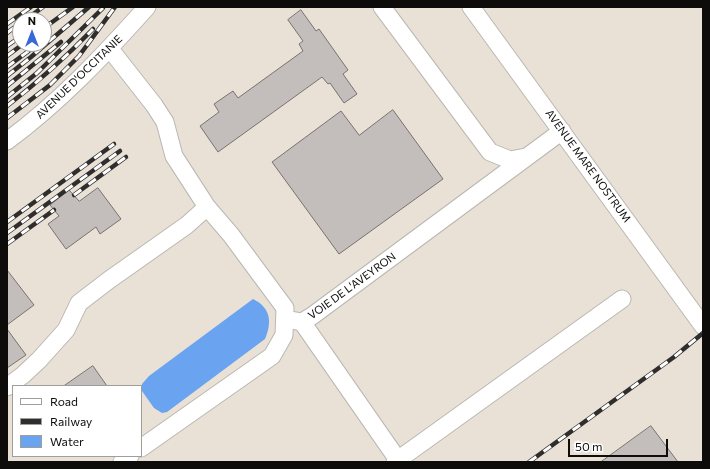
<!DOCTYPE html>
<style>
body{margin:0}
#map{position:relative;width:710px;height:469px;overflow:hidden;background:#f0ede8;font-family:Commissioner,sans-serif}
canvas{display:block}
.frame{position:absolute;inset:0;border:8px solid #0d0c0b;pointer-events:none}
.legend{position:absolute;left:12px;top:385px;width:130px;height:72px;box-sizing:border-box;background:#fff;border:1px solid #9e9e9d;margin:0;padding:5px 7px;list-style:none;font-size:12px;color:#0d0c0b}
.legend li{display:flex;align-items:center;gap:8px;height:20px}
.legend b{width:20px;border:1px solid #9e9e9d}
.north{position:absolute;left:12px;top:12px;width:40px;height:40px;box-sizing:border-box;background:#fff;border:1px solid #9e9e9d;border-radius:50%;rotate:0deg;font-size:11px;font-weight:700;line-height:16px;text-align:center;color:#0d0c0b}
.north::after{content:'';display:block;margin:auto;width:14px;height:18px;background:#3a68d8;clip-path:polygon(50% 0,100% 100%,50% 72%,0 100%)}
.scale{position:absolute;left:568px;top:439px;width:100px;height:18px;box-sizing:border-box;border:2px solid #0d0c0b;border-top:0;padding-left:5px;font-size:12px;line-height:14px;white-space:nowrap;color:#0d0c0b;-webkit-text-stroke:3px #fff;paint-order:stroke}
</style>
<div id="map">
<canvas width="710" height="469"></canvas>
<div class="frame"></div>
<ul class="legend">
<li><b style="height:5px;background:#fff"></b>Road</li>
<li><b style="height:5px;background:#2f2e2d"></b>Railway</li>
<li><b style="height:11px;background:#6aa3f0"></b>Water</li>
</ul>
<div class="north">N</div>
<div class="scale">50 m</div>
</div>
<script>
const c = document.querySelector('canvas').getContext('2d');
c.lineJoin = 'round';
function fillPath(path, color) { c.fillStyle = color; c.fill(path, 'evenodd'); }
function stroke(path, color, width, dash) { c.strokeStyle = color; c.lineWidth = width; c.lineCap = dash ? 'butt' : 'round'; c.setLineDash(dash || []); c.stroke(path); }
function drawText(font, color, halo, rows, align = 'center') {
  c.font = font + ' Commissioner,sans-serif'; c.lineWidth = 3; c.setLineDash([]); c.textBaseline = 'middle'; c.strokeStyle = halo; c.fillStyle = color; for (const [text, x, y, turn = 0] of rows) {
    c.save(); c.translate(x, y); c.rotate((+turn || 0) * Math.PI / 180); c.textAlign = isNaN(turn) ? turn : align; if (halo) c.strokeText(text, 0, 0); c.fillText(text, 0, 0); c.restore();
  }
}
fillPath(new Path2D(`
 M7 7H703V462H7ZM20 20H44V44H20ZM13 386H141V456H13Z`), '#e9e1d6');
fillPath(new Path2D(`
 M253 299C271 308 272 322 265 339L167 412 162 413 154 408 142 391V384L149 376Z`), '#6aa3f0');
const building = new Path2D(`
 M301 10 316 31 319 29 348 70 343 74 357 94 344 103 330 83 328 84 322 77 218 152 200 126 219 112 214 104 233 91 238 98 303 51 299 44 303 41 288 20Z
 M393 110 443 179 339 254 272 162 341 111 359 135Z
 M98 188 121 219 100 234 96 227 66 249 48 224 59 216 50 205 69 190 79 201Z
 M7 270 34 305 7 325Z
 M7 329 26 355 7 368Z
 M93 366 107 386H64Z
 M651 426 678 462H601Z`);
fillPath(building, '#c3bebb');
stroke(building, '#777370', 1);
const minor = new Path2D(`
 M382 7 490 152 510 160 526 157
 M471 7 703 326
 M110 49 154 105 165 122 174 156 207 207 231 235 285 308 284 335 272 356 141 448
 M7 141C60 102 103 56 147 7
 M285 319 302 322 312 316 562 131
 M302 322 398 460
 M7 387 23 375 39 360 66 330 79 303 109 280 187 225 207 207
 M122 462 130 456
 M395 462 622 299`);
stroke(minor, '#bab7b2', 19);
stroke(minor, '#fff', 17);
const rail = new Path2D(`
 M25 20 43 7
 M7 24 31 7
 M44 28 73 7
 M7 33 20 23
 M7 46 20 37
 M7 56 23 44
 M7 67 38 44
 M7 76 31 57 89 7
 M7 86 61 42
 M7 97 37 73 103 8
 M7 106C38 82 66 57 93 29
 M7 118 50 85 79 56 115 7
 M74 195 126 157
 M7 222 114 144
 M7 233 120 151
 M7 244 54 210
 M529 462 674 357 703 333`);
stroke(rail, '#2f2e2d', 4.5);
stroke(rail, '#fff', 3, [9]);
drawText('11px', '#0d0c0b', '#fff', [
 ["AVENUE D'OCCITANIE",79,77,-44],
 ["AVENUE MARE NOSTRUM",588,166,54],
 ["VOIE DE L'AVEYRON",352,286,-36]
]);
</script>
